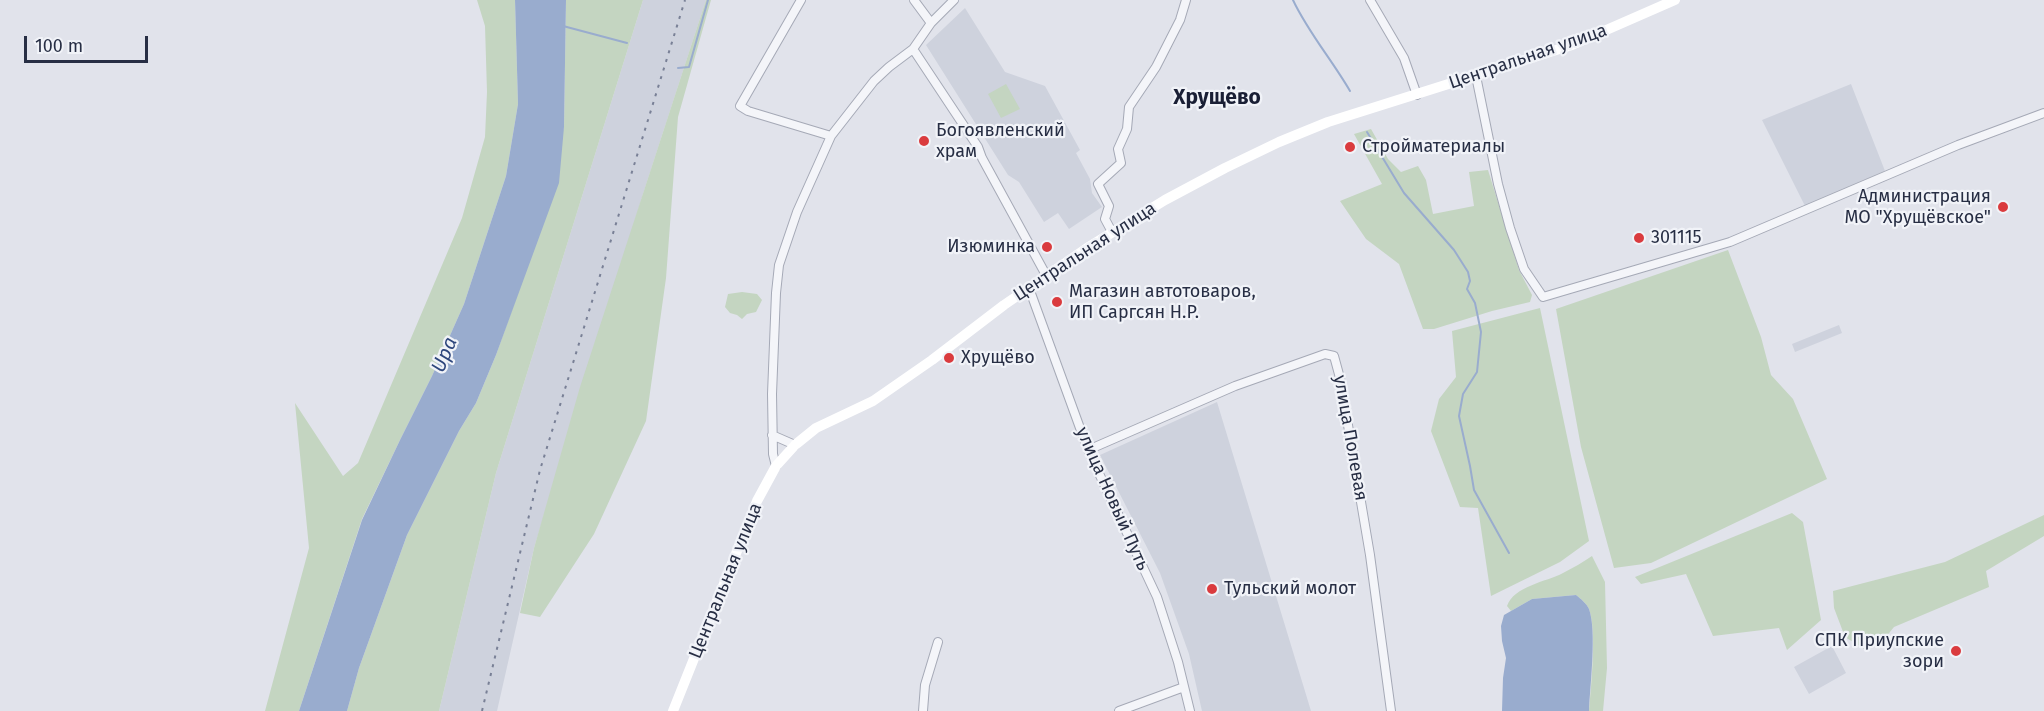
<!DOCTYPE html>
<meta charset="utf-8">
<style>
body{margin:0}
#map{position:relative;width:2044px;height:711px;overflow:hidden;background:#e1e3eb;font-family:"Fira Sans",sans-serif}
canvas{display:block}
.scale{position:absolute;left:24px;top:36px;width:124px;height:27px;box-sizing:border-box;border:3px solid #272e44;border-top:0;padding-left:8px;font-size:18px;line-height:21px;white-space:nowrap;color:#272e44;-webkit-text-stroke:4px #f1f3f8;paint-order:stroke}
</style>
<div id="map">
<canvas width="2044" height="711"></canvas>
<div class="scale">100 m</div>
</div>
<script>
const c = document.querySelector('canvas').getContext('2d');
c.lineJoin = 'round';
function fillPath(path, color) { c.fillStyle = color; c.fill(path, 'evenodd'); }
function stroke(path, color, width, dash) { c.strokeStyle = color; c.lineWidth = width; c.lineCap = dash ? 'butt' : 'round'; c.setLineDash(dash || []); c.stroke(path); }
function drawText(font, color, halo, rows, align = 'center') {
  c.font = font + ' "Fira Sans",sans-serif'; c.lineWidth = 4.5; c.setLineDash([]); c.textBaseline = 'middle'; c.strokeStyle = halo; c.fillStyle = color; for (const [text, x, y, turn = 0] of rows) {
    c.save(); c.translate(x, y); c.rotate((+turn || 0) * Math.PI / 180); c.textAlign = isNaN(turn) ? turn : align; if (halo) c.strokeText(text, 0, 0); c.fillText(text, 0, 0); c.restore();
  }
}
fillPath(new Path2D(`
 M643 0H706L643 194 534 548 497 711H439L496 473Z
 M965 8 1005 72 1045 86 1080 150 1076 153 1090 179 1092 193 1102 207 1069 229 1058 213 1044 222 1019 182 1008 175 926 45Z
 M1851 84 1885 171 1805 206 1762 120Z
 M1839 325 1842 333 1795 352 1792 344Z
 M1217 402 1311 711H1202L1189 654 1160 573 1100 455Z
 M1832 646 1846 673 1809 694 1794 667Z`), '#ced2dd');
fillPath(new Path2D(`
 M477 0H515L518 104 506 176 464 304 432 376 400 440 362 519 299 711H265L309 548 295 403 343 476 358 463 462 218 485 137 487 92 485 26Z
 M566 0H643L496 473 439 711H347L359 668 407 535 459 431 476 403 496 355 521 284 564 127Z
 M706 0H711L678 117 666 278 646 421 594 534 540 617 520 613 534 548 580 387Z
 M1006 84 1020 109 1001 118 988 94Z
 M1371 129 1388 159 1401 172 1418 166 1426 180 1433 214 1474 206 1469 172 1488 170 1519 270 1532 295 1530 302 1492 311 1434 329H1423L1399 264 1366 239 1340 201 1382 184 1354 134Z
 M1728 250 1761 337 1771 375 1793 399 1827 479 1651 563 1614 568 1581 447 1556 309Z
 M742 292 757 294 762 300 756 312 747 314 742 319 737 315 730 313 725 307 728 294Z
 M1540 308 1589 541 1560 562 1491 596 1478 508 1460 507 1431 431 1439 399 1456 377 1452 331Z
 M1792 513 1803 522 1821 620 1787 650 1779 628 1713 636 1686 574 1641 584 1635 577Z
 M2044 515V536L1986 571 1989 587 1894 627 1881 643 1866 650 1845 637 1834 608 1833 591 1945 562Z
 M1592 556 1605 582 1607 668 1603 711H1589C1591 687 1597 631 1589 609 1587 604 1581 599 1576 595L1532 599 1511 611 1507 606C1514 586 1546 582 1563 573 1573 568 1583 562 1592 556Z`), '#c4d5c1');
fillPath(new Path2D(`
 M515 0H566L564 127 559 183 496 355 476 403 459 431 407 535 359 668 347 711H299L362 520 400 440 432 376 464 304 506 176 518 104Z
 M1576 595C1581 599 1587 604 1589 609 1597 631 1590 686 1589 711H1502L1503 678 1506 658 1502 641 1501 626 1504 615 1532 599Z`), '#99acce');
stroke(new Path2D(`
 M1293 0C1308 32 1332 60 1350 91
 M563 26 627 43
 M678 68 689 67 708 0
 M1367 132 1404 193 1454 250 1468 272 1470 281 1467 289 1475 303 1481 332 1477 372 1463 394 1459 416 1470 466 1474 490 1509 553`), '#99acce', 2);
const street = new Path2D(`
 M801 0 740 106 748 111 831 136
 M914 0 931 23
 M1370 0 1404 58 1417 95
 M913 49 978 147 982 158 1046 275
 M1476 76 1498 184 1510 228 1524 269 1543 297 1730 242 1958 145 2044 113
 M1112 232 1105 219 1109 206 1098 184 1121 163 1118 149 1127 129 1129 107 1156 67 1180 20 1186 0
 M1029 288 1088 450 1157 597 1178 662 1190 711
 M772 435 795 445
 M1088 450 1235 386 1325 354 1334 356 1340 378 1370 555 1391 711
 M776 466 773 454 772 394 776 293 779 265 797 212 831 136 874 81 889 67 913 49 931 23 954 0
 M923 711 925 685 938 642
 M1119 711 1184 687`);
stroke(street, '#a5a9b6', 10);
stroke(street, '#f4f5f9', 8);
stroke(new Path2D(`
 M673 711 757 501 776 466 795 445 816 428 873 401 932 360 1004 305 1087 248 1165 200 1225 168 1279 142 1328 122 1572 45 1675 0`), '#fff', 10);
stroke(new Path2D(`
 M482 711 540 470 685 0`), '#798096', 2, [3, 6]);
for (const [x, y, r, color] of [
 [924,141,6,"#da3b3e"],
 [1350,147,6,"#da3b3e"],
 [2003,207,6,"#da3b3e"],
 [1639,238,6,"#da3b3e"],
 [1047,247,6,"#da3b3e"],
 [1057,302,6,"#da3b3e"],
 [949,358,6,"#da3b3e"],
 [1212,589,6,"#da3b3e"],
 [1956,651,6,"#da3b3e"]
]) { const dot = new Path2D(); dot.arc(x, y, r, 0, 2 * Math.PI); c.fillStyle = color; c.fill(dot); stroke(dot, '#f1f3f8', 2); }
drawText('18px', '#272e44', '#f1f3f8', [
 ["Центральная улица",1528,57,-19],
 ["Центральная улица",1085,252,-33],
 ["улица Полевая",1350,438,80],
 ["улица Новый Путь",1112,499,66],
 ["Центральная улица",726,581,-68]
]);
drawText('18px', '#272e44', '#f1f3f8', [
 ["Богоявленский",936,131],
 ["храм",936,152],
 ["Стройматериалы",1362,147],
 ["Администрация",1991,197,"right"],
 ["МО \"Хрущёвское\"",1991,218,"right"],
 ["301115",1651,238],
 ["Изюминка",1035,247,"right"],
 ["Магазин автотоваров,",1069,292],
 ["ИП Саргсян Н.Р.",1069,313],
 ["Хрущёво",961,358],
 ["Тульский молот",1224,589],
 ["СПК Приупские",1944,641,"right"],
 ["зори",1944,662,"right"]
], 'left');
drawText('italic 20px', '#2e467c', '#f1f3f8', [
 ["Upa",445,355,-67]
]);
drawText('bold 21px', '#1a1f35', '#f1f3f8', [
 ["Хрущёво",1217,98]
]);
</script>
